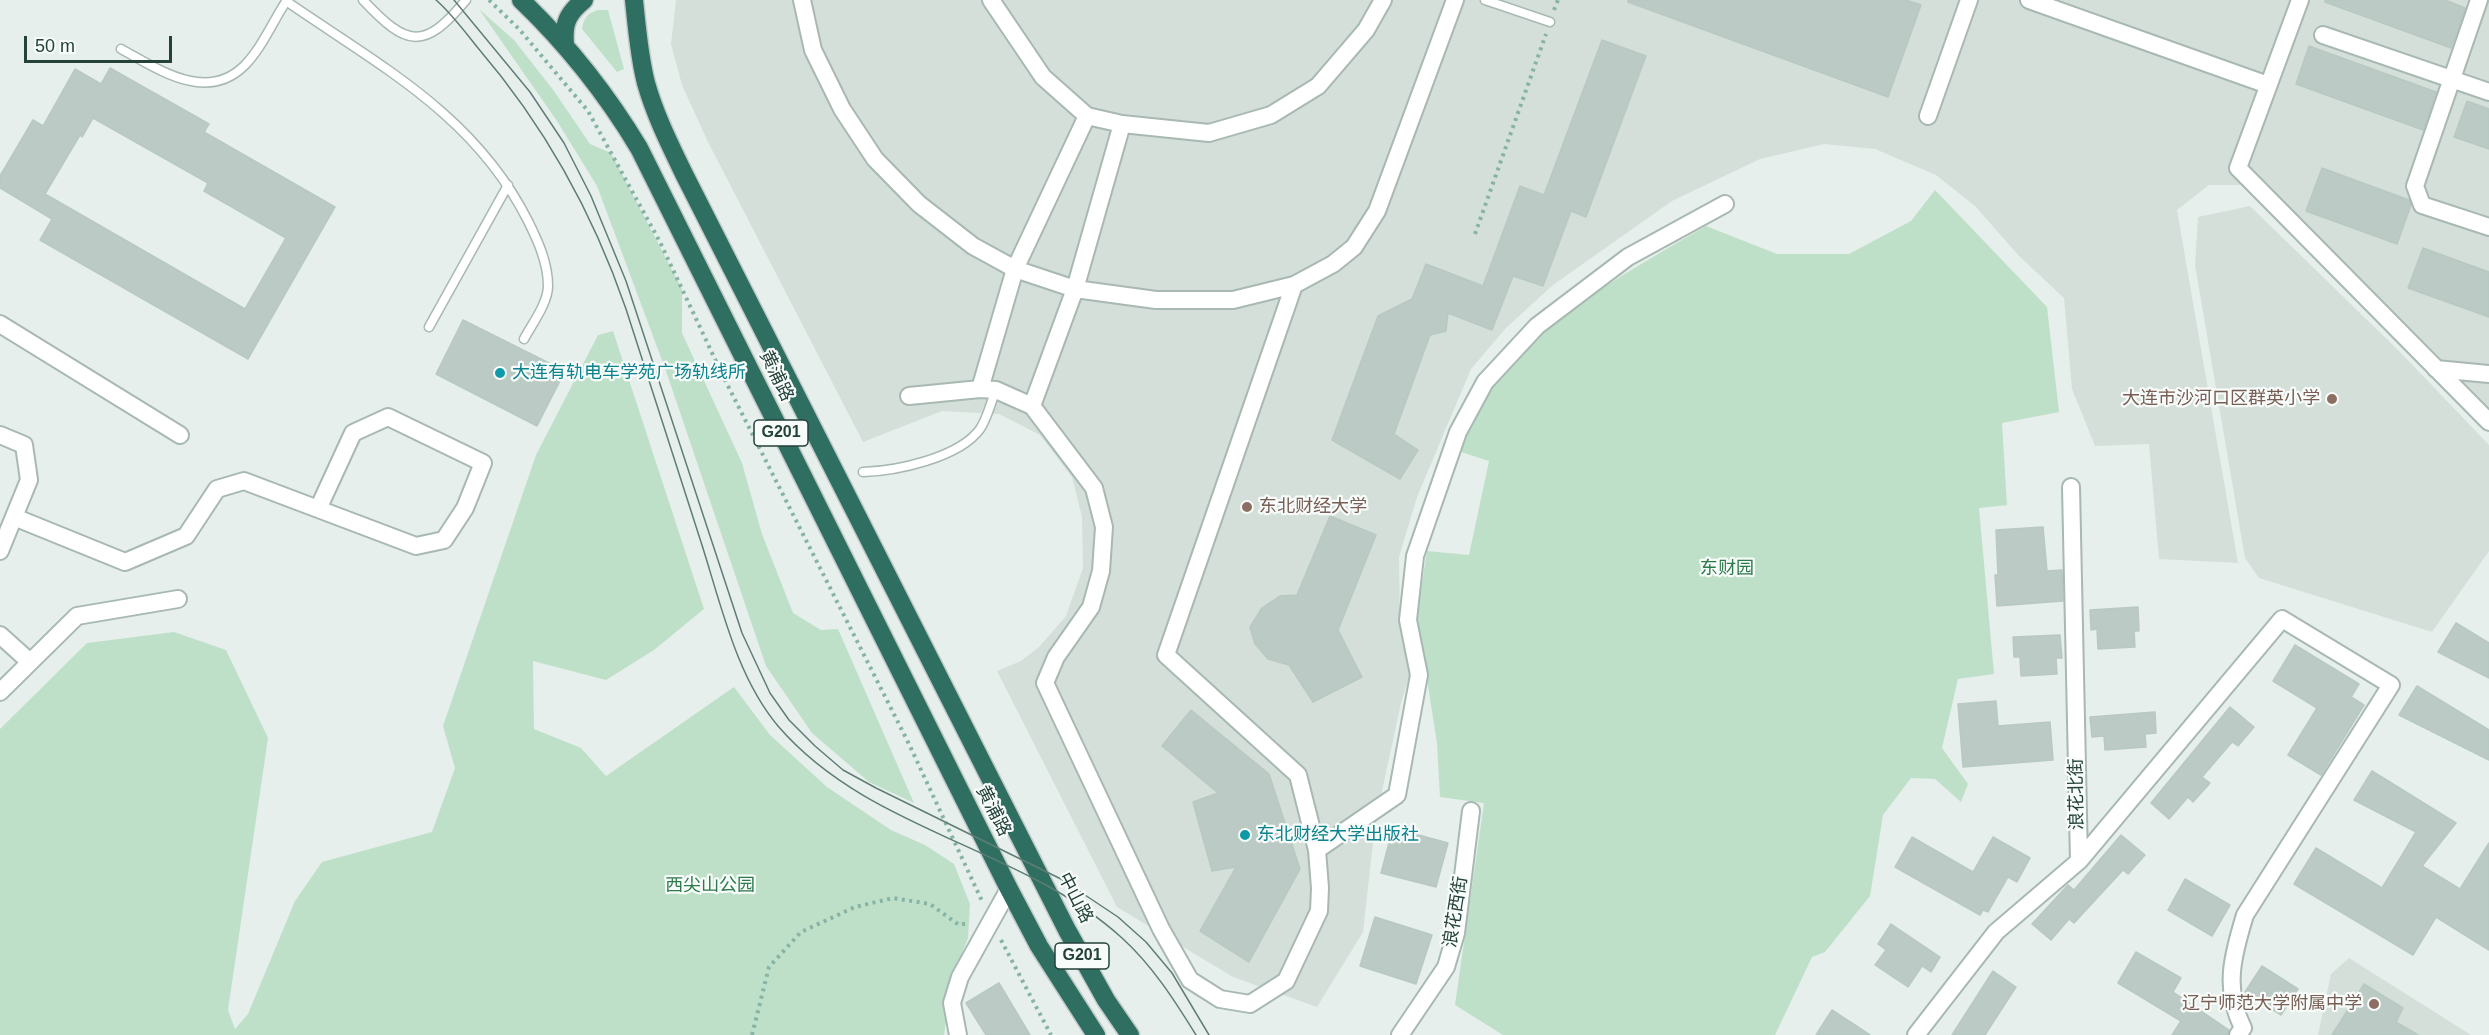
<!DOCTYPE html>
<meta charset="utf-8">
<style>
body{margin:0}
#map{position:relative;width:2489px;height:1035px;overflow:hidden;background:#e6efeb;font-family:Arial,sans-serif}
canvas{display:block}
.scale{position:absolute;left:24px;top:36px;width:148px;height:27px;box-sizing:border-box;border:3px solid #24423a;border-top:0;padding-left:8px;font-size:18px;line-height:21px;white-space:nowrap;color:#24423a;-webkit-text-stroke:4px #f7fbf9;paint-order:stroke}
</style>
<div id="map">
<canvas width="2489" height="1035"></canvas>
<div class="scale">50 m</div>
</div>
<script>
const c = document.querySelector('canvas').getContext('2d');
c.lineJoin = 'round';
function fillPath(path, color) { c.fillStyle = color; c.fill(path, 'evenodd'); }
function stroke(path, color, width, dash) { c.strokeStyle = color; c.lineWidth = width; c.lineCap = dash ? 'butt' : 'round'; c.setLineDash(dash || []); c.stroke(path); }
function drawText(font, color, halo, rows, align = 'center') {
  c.font = font + ' Arial,"Noto Sans SC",sans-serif'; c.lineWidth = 4.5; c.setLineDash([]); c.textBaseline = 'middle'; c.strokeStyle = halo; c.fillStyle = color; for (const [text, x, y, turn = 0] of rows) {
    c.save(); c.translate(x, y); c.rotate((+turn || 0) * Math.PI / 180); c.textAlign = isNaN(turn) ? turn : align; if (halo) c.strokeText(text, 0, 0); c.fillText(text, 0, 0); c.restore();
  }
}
fillPath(new Path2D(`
 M676 0H2489V424L2265 199 2242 185H2209L2177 210 2238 563 2159 559 2149 444 2095 446 2072 389 2064 298 2019 256 1975 206 1936 175 1875 149 1824 144 1760 159 1672 201 1553 285 1506 328 1471 369 1417 497 1399 557 1400 623 1413 664 1401 703 1382 791 1373 842 1363 932 1317 1007 1233 977 1117 907 997 671 1021 661 1039 647 1066 616 1083 568 1082 517 1072 477 1040 435 999 414 942 411 863 442 708 142 682 85 671 44Z
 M2250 206 2401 353 2489 445V551L2432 632 2259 578 2245 558 2195 265 2198 217Z
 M2349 958 2471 1035H2318L2331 974Z`), '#d4dfda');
fillPath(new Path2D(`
 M479 9 514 40 554 91 590 144 611 153 682 289V333L742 463 762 534 793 613 821 630 838 629 914 803 869 782 812 733 766 666 666 371 597 186 557 121Z
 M598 10H608L624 69 617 72 582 29C584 18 587 13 598 10Z
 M1935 190 2047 307 2059 412 2002 423 2007 505 1979 508 1994 674 1958 679 1942 748 1968 784 1961 802 1935 779 1911 778 1883 815 1870 896 1825 952 1812 957 1775 1035H1503L1455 1005 1484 803 1440 797 1437 743 1417 616 1427 551 1469 555 1489 461 1455 450C1473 418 1491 386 1516 359 1569 302 1640 265 1706 226L1777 254H1849L1911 221Z
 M613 331 704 609 654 650 606 680 533 661 534 729 581 748 606 776 734 687 770 735 827 787 891 830 925 845 954 864 970 904 968 938 952 979 944 1035H0V729L87 643 174 632 226 650 268 738 228 1010 235 1029 248 1014 295 901 322 862 432 832 455 768 443 726 536 455 598 335Z`), '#bfe0c8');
const building = new Path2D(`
 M1628 0H1906L1921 5 1888 97 1628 2Z
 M2325 0H2445L2465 8 2451 48 2325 2Z
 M1602 40 1646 56 1586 217 1571 211 1543 286 1513 276 1492 330 1448 313 1446 331 1430 335 1394 434 1418 450 1400 479 1332 440 1378 316 1412 299 1426 264 1483 286 1520 186 1544 195Z
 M2309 46 2436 92 2423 130 2296 84Z
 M110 68 209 124 204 132 335 207 248 359 40 240 52 219 0 188V176L33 120 43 126 75 69 101 84ZM93 118 208 183 204 191 286 238 245 309 45 194 80 135 82 137Z
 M2467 101 2489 109V149L2454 137Z
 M2322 168 2409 200 2411 205 2397 244 2306 211Z
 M2423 248 2489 272V317L2408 288Z
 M463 320 565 371 537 426 436 374Z
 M1330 516 1376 535 1338 630 1362 677 1313 702 1289 665 1268 659 1255 644 1250 627 1262 608 1280 596 1297 595Z
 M2043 527 2047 571 2062 570 2063 601 1997 606 1995 575H1998L1996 530Z
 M2138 607 2139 631H2134L2135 647 2098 649 2097 629 2091 630 2090 610Z
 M2456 623 2489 643V678L2438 652Z
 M2060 635 2062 658H2056L2057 674 2021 676 2020 657H2014L2013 637Z
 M2295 645 2359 684 2351 697 2364 705 2321 775 2288 755 2317 708 2273 681Z
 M2417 686 2489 730V760L2399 715Z
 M1996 701 1998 726 2050 722 2053 760 1963 767 1958 704Z
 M2230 707 2254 727 2238 746 2232 742 2202 777 2210 783 2193 802 2188 797 2169 819 2151 803Z
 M1191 710 1269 774 1300 869 1249 962 1200 931 1236 867 1212 871 1193 802 1218 793 1162 746Z
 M2155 712 2156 733 2145 734 2146 747 2105 750 2104 736 2092 737 2090 717Z
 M2372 771 2456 823 2422 866 2460 889 2489 843V950L2436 917 2413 955 2294 884 2316 848 2382 888 2416 832 2354 800Z
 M1393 828 1448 843 1436 887 1381 873Z
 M2121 835 2145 855 2128 874 2123 870 2074 923 2069 919 2051 940 2032 924 2068 885 2074 890Z
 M1912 837 1973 872 1993 837 2030 858 2017 882 2008 877 1988 912 1983 910 1980 915 1895 867Z
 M2185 879 2230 905 2212 936 2168 910Z
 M1375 917 1432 935 1416 984 1360 966Z
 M1891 924 1940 957 1931 972 1922 966 1908 987 1875 965 1886 950 1878 944Z
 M2136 952 2181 978 2173 992 2229 1030 2228 1035H2172L2181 1021 2118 983Z
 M2262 966 2298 989 2281 1015 2245 992Z
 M1993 971 2016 987 1985 1035H1952Z
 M999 983 1030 1035H986L966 1003Z
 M2364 984 2403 1008 2396 1022 2418 1035H2332Z
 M1832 1010 1870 1035H1816Z`);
fillPath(building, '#bbcac4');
stroke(building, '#b8c9c2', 1.5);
const lane = new Path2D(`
 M363 0C407 47 424 51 466 0
 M1485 0 1550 22
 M286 1C380 66 475 115 528 221 538 241 548 263 548 286 548 303 532 324 524 339
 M121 49C158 69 206 103 244 66 262 48 273 21 287 0
 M429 327 508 185
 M863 472C896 471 959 458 980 429 987 419 991 402 996 390`);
const street = new Path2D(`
 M802 0 813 50 842 109 875 159 919 204 973 246 1015 269 1075 289 1156 300H1233L1294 285 1333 264 1354 247 1377 211 1455 0
 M991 0 1043 77 1087 116 1122 124 1209 133 1271 115 1318 86 1366 30 1383 0
 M2029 0 2268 85
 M2300 0 2238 168 2489 422
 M2479 0 2415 186 2422 205 2489 227
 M2323 35 2489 92
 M1928 116 1969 0
 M1122 124 1075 289 1032 406 1094 488 1104 527 1101 571 1091 607 1056 657 1045 683 1161 929 1190 980 1220 999 1250 1004 1286 981 1319 911 1320 888 1317 850 1298 775 1166 655 1294 285
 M0 324 180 435
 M2436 369 2489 374
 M980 389 996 390 1032 406
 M909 396 980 389 1015 269 1087 116
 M0 435 24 445 29 480 0 551
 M14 517 125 562 186 536 217 489 244 481 416 546 444 540 465 508 483 463 388 417 353 433 318 509
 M0 635 30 662
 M0 692 77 616 178 599
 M1317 850 1397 795 1419 675 1408 620 1415 556 1458 432 1485 382 1537 326 1628 257 1725 204
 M2079 861 2282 619 2391 685 2245 915C2233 954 2223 989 2243 1028L2238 1035
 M958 1035 952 1003 960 977 1009 889
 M1400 1035 1446 967 1456 933 1471 811
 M1916 1035 1996 932 2079 861 2071 487`);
const highway = new Path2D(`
 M521 0C568 45 606 93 639 148L1009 889 1039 946 1096 1035
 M634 0C637 28 639 56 646 83 655 115 670 145 684 174L1067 930 1106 1000 1130 1035
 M565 44C563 23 568 13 584 0`);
stroke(lane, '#a8b8b2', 11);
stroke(street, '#a8b8b2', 20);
stroke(highway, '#c2cac8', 21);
stroke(new Path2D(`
 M489 0 519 29 588 111 660 242 721 372 909 744 982 901
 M1554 10 1558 0
 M1475 234 1546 34
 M1001 940 1051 1035
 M752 1035 769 967 801 932 855 907 893 898 930 904 959 925 969 923`), '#86b3a5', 4, [3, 4.5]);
stroke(lane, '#fff', 8);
stroke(street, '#fff', 16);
stroke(highway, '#2f6f62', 18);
stroke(new Path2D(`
 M436 0C452 14 465 32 478 48 544 125 593 213 626 309 651 387 676 465 701 542 721 604 736 676 778 726 869 832 1021 846 1122 938 1152 965 1175 1001 1196 1035
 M454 0 530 92 564 143 591 196 626 281 742 633 770 693 789 720 815 746 843 770 876 788 1061 879 1118 917 1146 942 1172 973 1209 1035`), '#5f7d75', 1.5);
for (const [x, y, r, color] of [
 [500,373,6,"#0f9aa8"],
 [2332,399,6,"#8d6e63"],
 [1247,507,6,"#8d6e63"],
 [1245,835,6,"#0f9aa8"],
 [2374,1004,6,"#8d6e63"]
]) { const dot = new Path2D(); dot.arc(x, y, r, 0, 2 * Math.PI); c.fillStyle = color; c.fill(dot); stroke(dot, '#f7fbf9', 2); }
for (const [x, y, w] of [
 [781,433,54],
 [1082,956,54]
]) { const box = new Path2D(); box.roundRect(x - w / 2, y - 13, w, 26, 4.5); c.fillStyle = '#f7fbf9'; c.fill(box); stroke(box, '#24423a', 1.5); }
drawText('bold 16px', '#24423a', null, [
 ["G201",781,433],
 ["G201",1082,956]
]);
drawText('18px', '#0d838f', '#f7fbf9', [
 ["大连有轨电车学苑广场轨线所",512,373],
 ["东北财经大学出版社",1257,835]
], 'left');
drawText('18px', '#24423a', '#f7fbf9', [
 ["黄浦路",776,376,64],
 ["浪花北街",2077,794,-91],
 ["黄浦路",993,811,63],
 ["中山路",1075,898,63],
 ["浪花西街",1456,912,-81]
]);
drawText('18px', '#785e54', '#f7fbf9', [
 ["大连市沙河口区群英小学",2320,399],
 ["东北财经大学",1259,507,"left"],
 ["辽宁师范大学附属中学",2362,1004]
], 'right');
drawText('18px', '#2d7a4b', '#f7fbf9', [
 ["东财园",1727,569],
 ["西尖山公园",710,886]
]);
</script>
